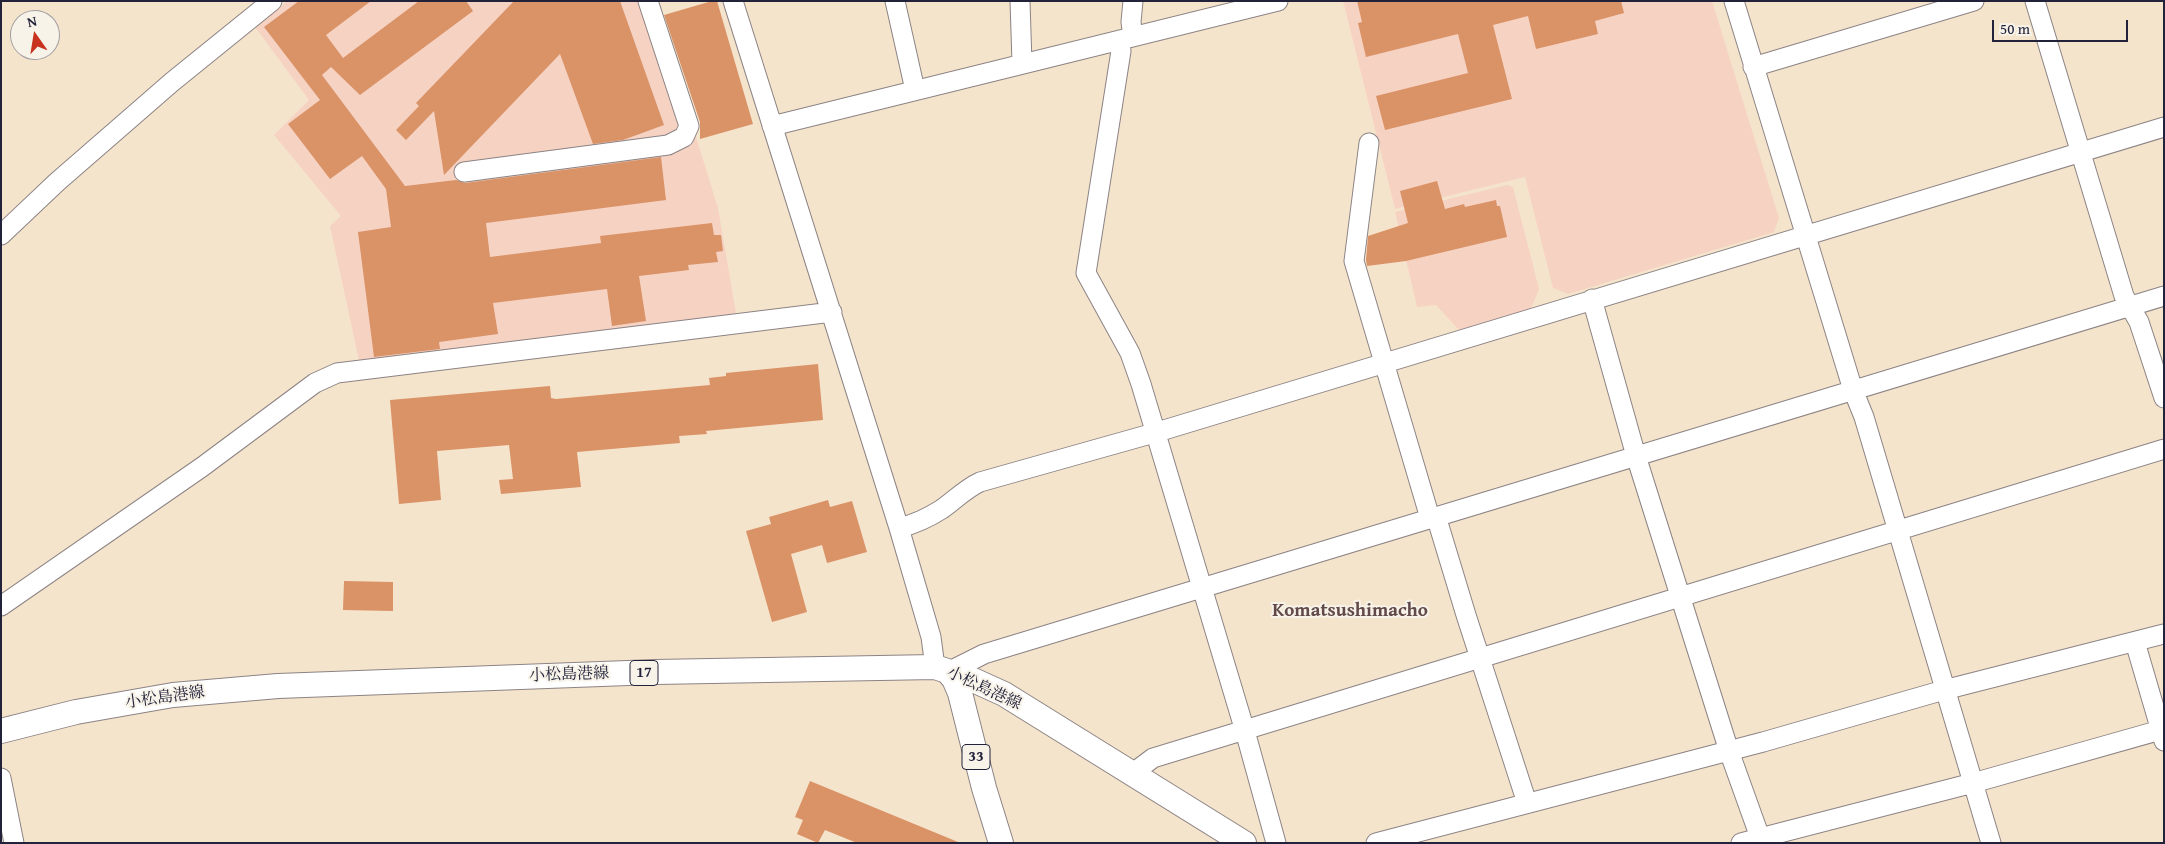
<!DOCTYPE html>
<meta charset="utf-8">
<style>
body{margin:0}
#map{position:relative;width:2165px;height:844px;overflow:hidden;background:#f5e4cc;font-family:"Gentium Book Plus",serif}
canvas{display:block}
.frame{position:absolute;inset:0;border:2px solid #22223b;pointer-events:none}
.north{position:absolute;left:10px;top:10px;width:50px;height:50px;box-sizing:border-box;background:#f7f3e8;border:1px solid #a29fa3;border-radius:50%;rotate:347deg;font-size:14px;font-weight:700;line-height:20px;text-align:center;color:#22223b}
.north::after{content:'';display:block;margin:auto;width:18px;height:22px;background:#c8321e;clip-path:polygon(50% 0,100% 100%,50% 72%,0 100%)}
.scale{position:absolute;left:1992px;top:20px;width:136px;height:22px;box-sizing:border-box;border:2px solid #22223b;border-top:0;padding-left:6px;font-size:15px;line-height:18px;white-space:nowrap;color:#22223b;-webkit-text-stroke:4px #f7f3e8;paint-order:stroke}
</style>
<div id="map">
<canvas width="2165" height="844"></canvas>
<div class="frame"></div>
<div class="north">N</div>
<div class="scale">50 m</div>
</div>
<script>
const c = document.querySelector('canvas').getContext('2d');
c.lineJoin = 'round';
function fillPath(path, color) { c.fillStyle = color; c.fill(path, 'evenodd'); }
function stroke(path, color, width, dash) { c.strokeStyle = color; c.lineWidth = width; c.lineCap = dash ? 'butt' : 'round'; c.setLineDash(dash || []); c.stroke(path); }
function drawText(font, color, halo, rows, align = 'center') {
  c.font = font + ' "Gentium Book Plus","Noto Serif JP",serif'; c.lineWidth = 4; c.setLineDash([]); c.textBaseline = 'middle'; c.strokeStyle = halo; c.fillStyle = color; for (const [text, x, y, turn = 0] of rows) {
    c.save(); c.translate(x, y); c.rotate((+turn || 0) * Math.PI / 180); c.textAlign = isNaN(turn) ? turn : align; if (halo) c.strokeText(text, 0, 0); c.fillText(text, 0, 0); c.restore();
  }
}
fillPath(new Path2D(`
 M287 1H654L718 208 737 319 360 365 330 226 341 216 274 135 309 100 255 27Z
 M1343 1H1712L1779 218 1774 232 1568 294 1553 288 1525 177 1395 209Z
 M1507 185 1513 187 1539 289 1531 308 1459 330 1436 305 1417 307 1395 212Z`), '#f6d2c3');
fillPath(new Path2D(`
 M299 1H371L326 35 343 58 419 1H466L473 11 360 95 331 67 322 75 405 186 456 180 465 183 661 157 666 200 486 223 490 257 601 243 600 236 712 223 714 235H721L723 251 716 252 718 262 688 265 689 270 639 276 646 321 612 326 607 289 493 303 498 334 439 342 440 349 374 357 358 232 391 227 386 189 362 156 330 179 288 124 320 100 264 27Z
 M514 1H620L664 125 623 140 593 144 560 54 444 175 434 111 406 140 396 130 419 106 416 103Z
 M712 1H717L753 124 700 139V122L664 15Z
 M1357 1H1621L1624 13 1595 21 1598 34 1536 49 1528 16 1493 25 1512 99 1385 130 1376 96 1468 73 1458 34 1366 57 1358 23 1362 22Z
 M1437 181 1445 209 1464 204 1465 207 1496 200 1497 206H1500L1507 237 1406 261 1367 266 1366 260 1368 236 1408 223 1400 191Z
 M818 364 823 420 706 431 707 434 679 436 680 443 577 452 581 487 501 494 499 480 513 479 509 445 437 451 441 500 399 504 390 400 550 386 551 398 556 399 710 385 709 378 726 376V373Z
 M828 500 830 507 852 501 867 552 827 563 822 545 791 554 807 612 772 622 746 531 771 524 769 517Z
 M344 581 393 582V611L343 610Z
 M810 781 958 842V843H857L825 830 818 843 797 834 803 820 795 817Z`), '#da9267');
const minor = new Path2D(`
 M733 1 899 528 931 637 935 667
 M895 1 915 90
 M1020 1 1022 63
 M1734 1 1853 390 1864 417 1991 843
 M2035 1 2124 296 2139 322 2164 398
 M1133 37 1131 22 1133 1
 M1119 40 1121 51 1086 273 1130 353 1141 384 1245 731 1276 843
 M1753 67 1974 1
 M772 126 1278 1
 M1369 143 1354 261 1430 518
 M464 172 668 145 684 137 689 126 648 1
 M1 235 57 182 172 82 272 1
 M1592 299 1636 456 1729 751 1762 843
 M1436 516 1466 615 1527 803
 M899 528C915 524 928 518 942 509 955 500 965 489 980 482L1154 433 2164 127
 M1 606 202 467 315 383 337 373 832 312
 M2135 642 2164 741
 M948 672 984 654 2164 296
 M1133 773 1153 758 2164 449
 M1 778 14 843
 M1376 843 1763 742 1944 690 2164 634
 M1741 843 1973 783 2164 729`);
const major = new Path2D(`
 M948 672 954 679 960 693 984 788 1001 843
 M1 731 76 712 173 695 278 686 655 672 935 667 971 679 1004 694 1244 843`);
stroke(minor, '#8c8384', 21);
stroke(major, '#8c8384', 26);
stroke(minor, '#fff', 19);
stroke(major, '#fff', 24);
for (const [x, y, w] of [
 [644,673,28],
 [976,757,28]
]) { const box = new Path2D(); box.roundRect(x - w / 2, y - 12.5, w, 25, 4); c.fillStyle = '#f7f3e8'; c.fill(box); stroke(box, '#22223b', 1); }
drawText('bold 15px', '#22223b', null, [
 ["17",644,673],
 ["33",976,757]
]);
drawText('16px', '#22223b', '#f7f3e8', [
 ["小松島港線",569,675,-2],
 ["小松島港線",984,689,25],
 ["小松島港線",165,698,-8]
]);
drawText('bold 19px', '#62494a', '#f7f3e8', [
 ["Komatsushimacho",1350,611]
]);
</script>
